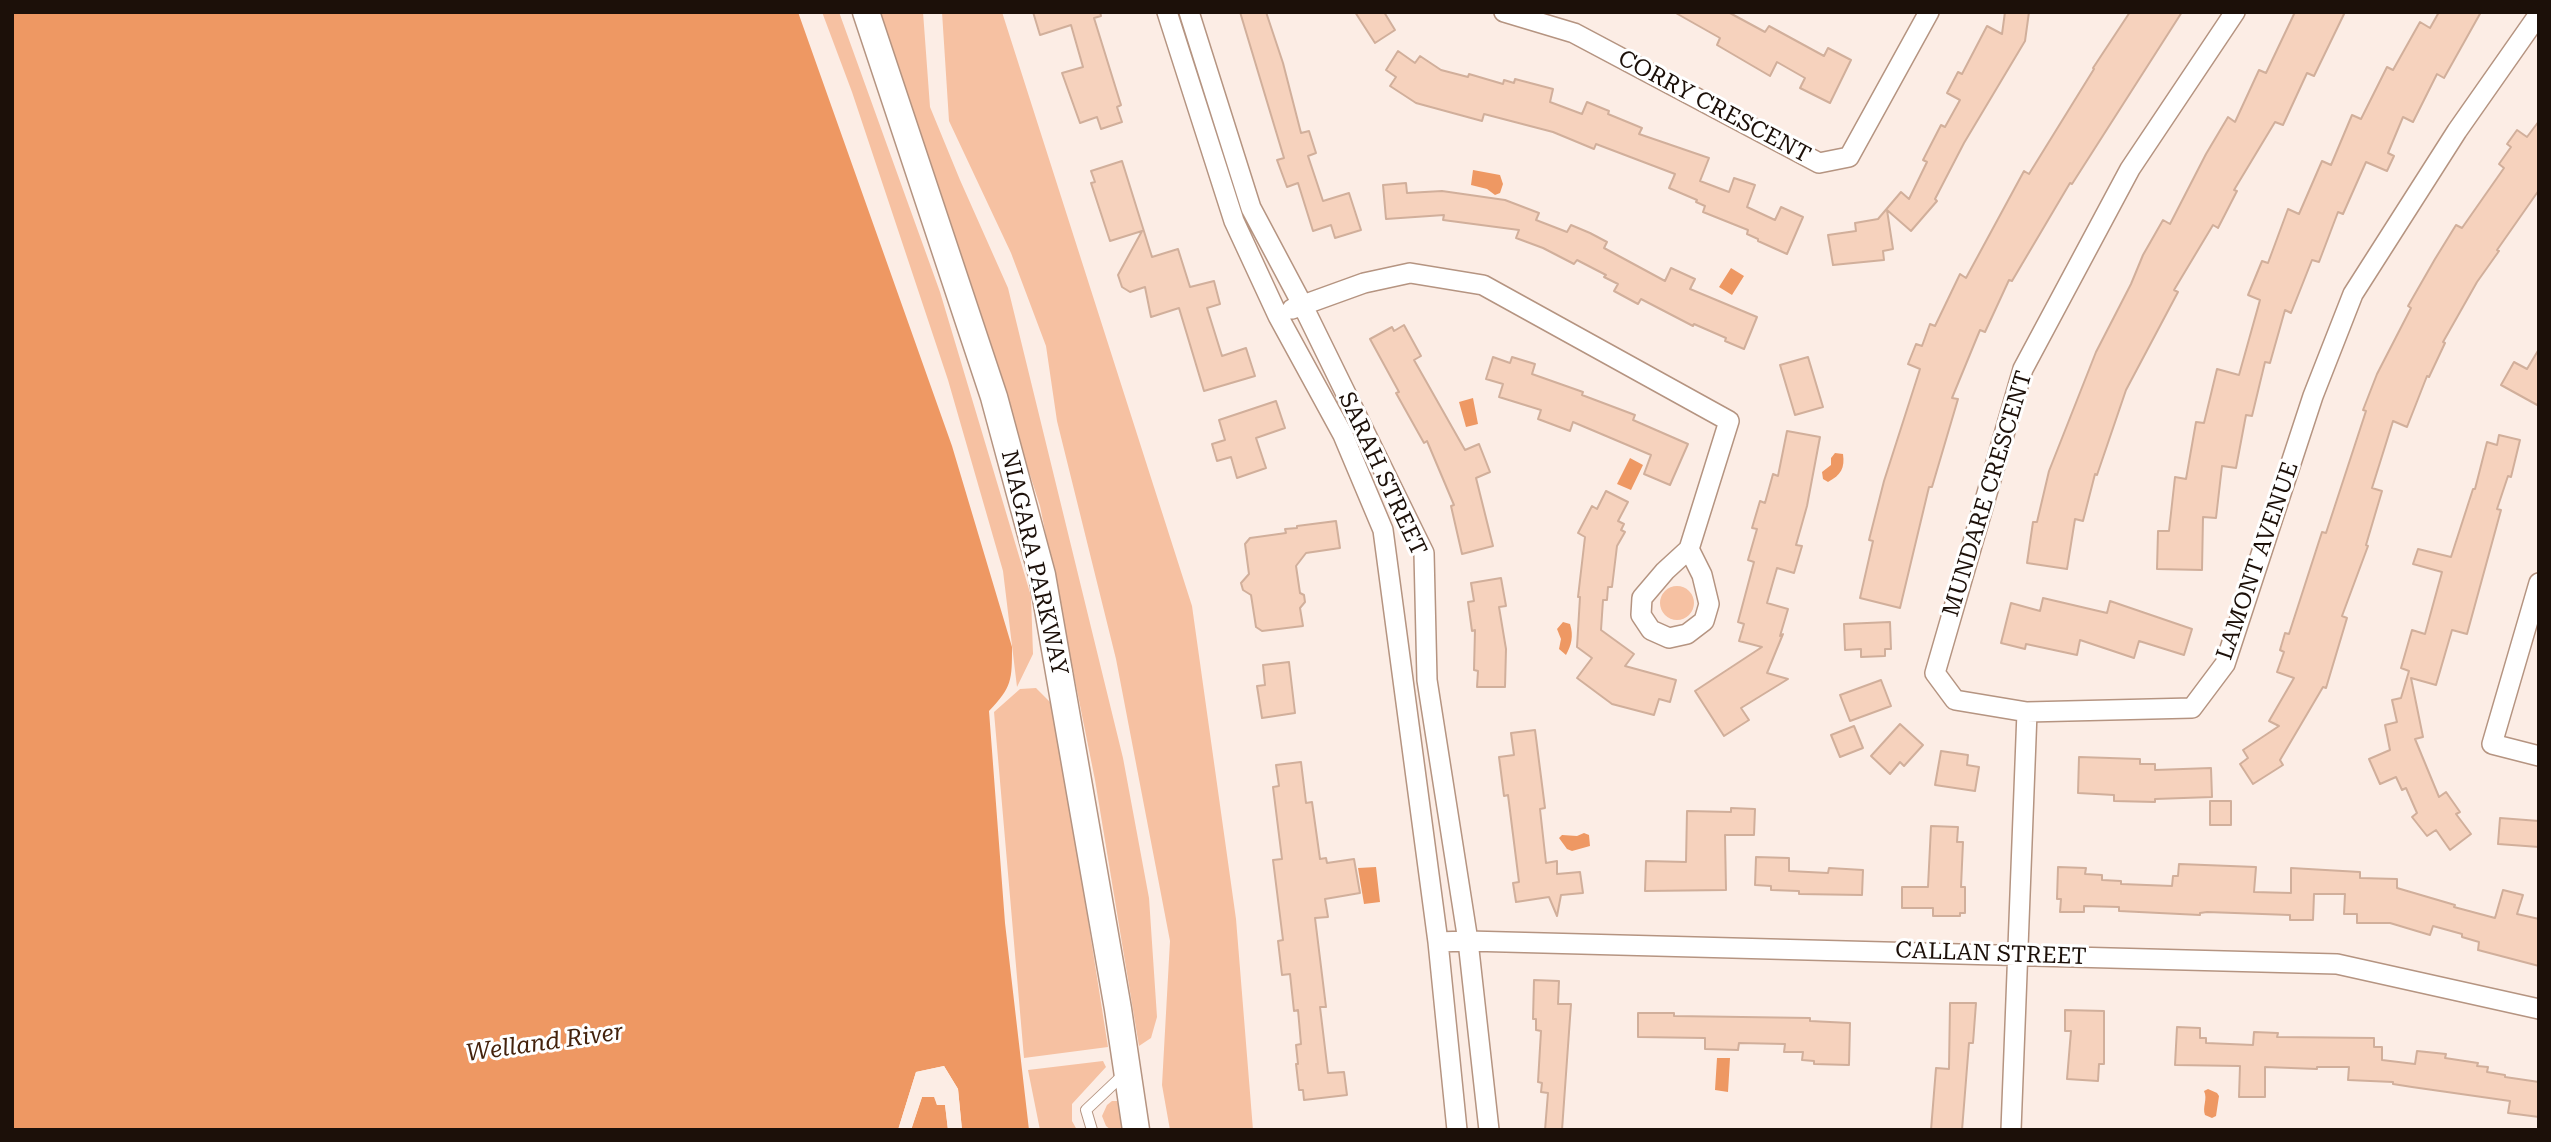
<!DOCTYPE html>
<style>
body{margin:0}
#map{position:relative;width:2551px;height:1142px;overflow:hidden;background:#fcede5;font-family:"Roboto Serif",serif}
canvas{display:block}
.frame{position:absolute;inset:0;border:14px solid #1c1009;pointer-events:none}
</style>
<div id="map">
<canvas width="2551" height="1142"></canvas>
<div class="frame"></div>
</div>
<script>
const c = document.querySelector('canvas').getContext('2d');
c.lineJoin = 'round';
function fillPath(path, color) { c.fillStyle = color; c.fill(path, 'evenodd'); }
function stroke(path, color, width, dash) { c.strokeStyle = color; c.lineWidth = width; c.lineCap = dash ? 'butt' : 'round'; c.setLineDash(dash || []); c.stroke(path); }
function drawText(font, color, halo, rows, align = 'center') {
  c.font = font + ' "Roboto Serif",serif'; c.lineWidth = 6; c.setLineDash([]); c.textBaseline = 'middle'; c.strokeStyle = halo; c.fillStyle = color; for (const [text, x, y, turn = 0] of rows) {
    c.save(); c.translate(x, y); c.rotate((+turn || 0) * Math.PI / 180); c.textAlign = isNaN(turn) ? turn : align; if (halo) c.strokeText(text, 0, 0); c.fillText(text, 0, 0); c.restore();
  }
}
fillPath(new Path2D(`
 M822 12H839L940 292 1031 596 1033 654 1017 687 1003 571 948 380 852 92Z
 M872 12H923L930 107 960 180 1008 288 1123 758 1149 898 1157 1017 1151 1038 1139 1046 1095 780 1040 506 973 297Z
 M942 12H1002L1192 606 1236 919 1253 1130H1170L1162 1085 1170 941 1116 659 1057 421 1046 346 1011 253 949 121Z
 M1660 603a17 17 0 1 1 34 0a17 17 0 1 1-34 0Z
 M1036 688 1051 703 1056 717 1108 1047 1024 1058 994 712 1020 689Z
 M1103 1061 1106 1067 1072 1104V1121L1077 1130H1040L1028 1070Z
 M1112 1101H1117L1123 1115 1124 1130H1111L1106 1126 1102 1116 1107 1105Z`), '#f6c1a2');
fillPath(new Path2D(`
 M12 12H798L952 446 1012 647C1012 680 1012 687 989 711L1005 923 1029 1130H962L958 1089 944 1066 916 1072 898 1130H12Z
 M1473 170 1500 175 1503 184 1500 193 1495 195 1487 189 1471 185Z
 M1731 268 1744 276 1732 295 1719 287Z
 M1473 398 1478 424 1466 427 1459 402Z
 M1835 453 1843 454C1845 468 1841 475 1828 482L1823 479 1822 472 1831 465V458Z
 M1630 458 1643 465 1631 490 1617 484Z
 M1563 622 1570 624C1574 636 1571 646 1566 655L1559 649 1561 639 1557 629Z
 M1584 833 1589 835 1590 846 1572 851 1567 849 1559 838 1562 835 1577 836Z
 M1376 867 1380 902 1364 904 1358 868Z
 M1717 1058H1730L1728 1092 1715 1090Z
 M2208 1089 2217 1093 2219 1096 2216 1116 2212 1118 2205 1115C2202 1107 2208 1099 2204 1091Z
 M922 1097H935L937 1105 945 1104 948 1130H911Z`), '#ee9863');
fillPath(new Path2D(`
 M944 1066 958 1089 962 1130H959L954 1090 942 1070 919 1075 901 1130H898L916 1072Z
 M920 1094H936L940 1101 948 1102 951 1130H948L945 1105H937L934 1097H922L911 1130H907Z`), '#fcede5');
const building = new Path2D(`
 M1033 12H1100L1101 16 1094 18 1121 105 1117 107 1122 122 1101 129 1097 117 1080 123 1062 73 1083 67 1071 25 1040 35Z
 M1240 12H1266L1283 63 1301 133 1309 131 1316 153 1308 156 1323 201 1349 193 1361 230 1335 238 1331 225 1313 231 1298 183 1287 187 1277 160 1284 158Z
 M1355 12H1384L1395 30 1375 43Z
 M1674 12H1728L1765 32 1769 26 1824 56 1828 48 1851 60 1830 103 1800 88 1805 78 1777 62 1770 76 1717 45 1720 38Z
 M2005 12H2029L2025 41 1964 143 1935 199 1937 201 1911 231 1887 210 1893 249 1883 251 1884 260 1833 265 1828 235 1856 231 1855 223 1878 219 1901 192 1909 199 1927 162 1923 160 1941 125 1945 127 1960 100 1947 93 1958 72 1962 74 1987 26 2002 34Z
 M2130 12H2182L2072 184 2070 183 2012 281 2009 280 1985 332 1980 330 1952 398 1958 399 1932 487H1929L1900 608 1860 598 1873 541 1869 540 1884 481 1920 369 1908 364 1916 344 1922 346 1930 324 1935 326 1960 274 1966 278 2024 171 2029 174 2094 69 2093 68Z
 M2295 12H2345L2314 76 2307 73 2283 125 2275 122 2234 190 2237 191 2218 228 2213 225 2174 290 2178 292 2126 390 2097 475 2095 474 2083 521 2075 519 2067 569 2027 563 2033 522H2037L2049 471 2096 352 2131 284 2143 255 2163 220 2170 224 2206 154 2228 117 2235 122 2259 70 2266 73Z
 M2439 12H2481L2444 78 2437 74 2413 122 2403 117 2388 153 2394 156 2387 171 2366 162 2343 214 2338 212 2319 262 2312 260 2291 313 2285 310 2270 363 2265 362 2252 416 2246 415 2236 468 2222 466 2216 518 2203 517 2202 570 2157 569 2158 531H2169L2175 477 2186 479 2196 422 2204 423 2217 369 2239 375 2260 300 2248 295 2262 261 2268 263 2288 209 2299 214 2322 161 2331 165 2352 115 2361 119 2387 67 2393 70 2420 22 2430 28Z
 M1398 51 1415 63 1420 56 1441 70 1468 77 1469 74 1503 84 1504 80 1514 83 1515 79 1553 89 1550 102 1582 114 1587 102 1609 111 1608 114 1642 128 1639 134 1709 158 1700 181 1729 192 1734 178 1755 185 1747 207 1775 220 1781 207 1803 217 1787 254 1758 241V239L1747 234 1748 230 1703 212 1705 206 1696 202 1697 200 1669 188 1675 174 1596 144 1594 149 1553 132 1484 114 1482 121 1416 103 1390 86 1396 77 1386 70Z
 M2539 121V190L2497 250 2499 251 2477 282 2443 342 2445 343 2429 377 2427 376 2407 427 2393 421 2372 488 2382 491 2366 545 2368 546 2342 616 2347 618 2326 688 2323 687 2280 760 2283 765 2253 784 2240 764 2248 758 2243 750 2279 726 2269 721 2294 678 2277 672 2284 652 2280 650 2285 633 2289 634 2322 532 2326 533 2366 411 2363 410 2377 374 2411 308 2408 306 2435 259 2456 225 2462 228 2504 168 2499 164 2511 147 2507 144 2517 130 2527 137Z
 M1122 161 1152 257 1178 249 1190 287 1214 281 1220 304 1207 308 1222 356 1246 348 1255 376 1204 391 1179 308 1151 317 1145 287 1130 292 1122 287 1118 275 1142 231 1110 241 1091 183 1095 182 1091 171Z
 M1406 183 1407 193 1442 191 1505 200 1539 213 1536 220 1567 232 1571 225 1590 233 1607 242 1604 248 1665 281 1671 268 1695 279 1690 289 1757 317 1744 349 1725 341 1726 338 1694 324 1693 326 1641 299 1638 304 1614 291 1618 284 1604 277 1606 275 1577 260 1574 264 1543 248 1516 238 1519 230 1443 220 1444 215 1386 219 1383 185Z
 M1404 325 1421 356 1414 360 1465 450 1479 444 1490 472 1476 478 1493 546 1462 554 1451 506 1454 505 1427 441 1424 443 1396 393 1399 392 1370 339 1392 327 1394 331Z
 M2539 349V406L2501 385 2514 362 2527 369Z
 M1493 357 1510 363 1512 357 1535 364 1532 374 1583 392 1582 395 1635 415 1633 420 1688 444 1670 485 1644 474 1651 455 1573 422 1570 431 1538 419 1541 410 1499 397 1503 384 1486 379Z
 M1808 357 1823 407 1795 415 1780 365Z
 M1276 401 1285 428 1256 438 1266 468 1237 478 1231 457 1217 461 1212 444 1225 440 1219 420Z
 M1787 431 1820 437 1807 506 1796 545 1802 546 1794 573 1777 568 1767 603 1788 609 1780 636 1783 634 1767 673 1788 679 1741 708 1749 720 1724 736 1695 691 1762 647 1739 641 1744 624 1738 622 1754 562 1748 560 1757 529 1752 528 1760 501 1765 503 1773 474 1778 476Z
 M2499 435 2520 440 2511 477 2508 476 2497 509 2501 510 2467 634 2452 630 2436 685 2411 678 2423 737 2415 739 2439 797 2446 792 2460 812 2456 814 2471 834 2450 850 2436 830 2427 836 2412 817 2417 813 2406 788 2402 790 2396 777 2380 784 2369 759 2390 750 2385 725 2397 722 2392 700 2401 698 2409 671 2401 668 2412 630 2425 634 2442 572 2413 564 2418 549 2451 557 2473 489H2475L2487 442 2497 445Z
 M1606 491 1628 502 1618 521 1624 524 1621 530 1625 532 1617 546 1612 587H1608L1607 600H1603L1601 630 1634 654 1625 666 1676 680 1670 702 1659 699 1654 715 1612 704 1577 678 1592 658 1577 647 1580 597H1578L1585 537 1578 533 1592 506 1597 509Z
 M1336 521 1340 548 1306 553 1296 566 1300 593 1304 595 1305 602 1300 608 1303 626 1262 631 1256 627 1251 595 1243 590 1241 583 1249 574 1245 544 1250 538 1286 533 1285 529 1297 528V526Z
 M1501 578 1506 606 1499 607 1506 649 1505 687H1477L1478 671 1474 670 1475 630 1472 631 1468 602 1474 601 1471 583Z
 M2043 598 2107 613 2110 601 2192 629 2184 655 2139 641 2134 658 2080 640 2077 655 2026 644 2025 649 2001 643 2011 603 2040 611Z
 M1890 622 1891 649H1885V656L1861 657V649L1845 650 1844 624Z
 M1289 662 1295 713 1262 718 1257 686 1265 685 1263 665Z
 M1881 680 1891 706 1850 721 1840 695Z
 M1900 724 1923 745 1904 766 1900 762 1890 774 1871 756Z
 M1854 726 1863 748 1840 757 1831 735Z
 M1535 730 1545 808 1540 809 1546 863 1557 861V874L1580 872 1583 893 1561 895 1557 916 1549 897 1516 902 1513 883 1519 882 1508 795 1504 796 1499 757 1514 755 1511 733Z
 M1941 751 1968 755 1967 765 1979 767 1975 791 1935 785Z
 M2079 757 2140 759V764H2155V770L2211 768 2212 797 2155 799V802L2114 801V795L2078 793Z
 M1301 762 1306 803 1312 802 1320 859 1326 858 1327 863 1354 859 1360 893 1325 899 1328 917 1315 918 1326 1007H1320L1328 1073 1344 1072 1347 1095 1304 1100 1303 1090H1299L1296 1064H1298L1296 1045 1301 1044 1298 1010 1294 1011 1290 974 1282 975 1278 941 1283 940 1273 860 1282 859 1273 787 1279 786 1276 765Z
 M2210 801H2231V825H2210Z
 M1731 808 1755 809 1754 835H1725L1726 890 1645 891 1646 861 1686 862 1687 811 1731 812Z
 M2500 818 2539 821V847L2498 844Z
 M1931 826 1958 827 1957 842H1963L1961 887H1965V913H1960V916H1933V908H1902V887H1928Z
 M1756 857 1789 858V871L1828 873 1829 868 1863 870 1862 895 1799 894V891L1771 890V886L1755 885Z
 M2179 864 2256 867 2254 892 2291 893V868L2360 872V878L2397 879V888L2455 905 2454 907 2495 918 2503 890 2523 895 2517 914 2539 919V966L2478 950 2479 942 2462 937V934L2433 926 2430 935 2390 923H2357V914H2344L2345 894H2314L2313 920H2290V915L2207 912 2200 913V915L2119 911V907L2084 906V912H2060L2061 899H2057L2058 867 2086 868 2085 874 2102 875V880L2121 881V884L2172 886 2173 876H2178Z
 M1534 980 1559 981 1558 1004H1571L1562 1130H1545L1548 1093 1541 1092 1542 1083 1538 1082 1541 1031 1536 1030V1019H1533Z
 M1950 1003H1976L1973 1043H1969L1962 1130H1931L1936 1068 1949 1069Z
 M2065 1010 2104 1011V1064H2099L2098 1081 2067 1079 2071 1031H2065Z
 M1638 1013H1674V1016L1810 1018V1021L1850 1023 1849 1065 1814 1064V1061L1802 1060 1803 1052H1784L1785 1044 1739 1043 1738 1050 1705 1049V1038L1638 1037Z
 M2177 1027 2200 1028V1038H2206V1043L2253 1045 2254 1032 2278 1033 2277 1037 2374 1038V1047H2382V1060L2415 1064 2417 1051 2446 1054 2445 1058 2478 1063 2477 1066 2488 1067 2487 1072 2505 1075V1077L2539 1082V1117L2508 1113 2510 1101 2412 1087 2393 1084V1082L2348 1080 2349 1067H2317V1069L2265 1067V1097H2239L2240 1066 2175 1065Z`);
fillPath(building, '#f6d2bd');
stroke(building, '#d1af9b', 2);
const lane = new Path2D(`
 M1092 1130 1086 1110 1124 1074`);
const street = new Path2D(`
 M1167 12 1234 221 1278 316 1343 435 1383 530 1438 942 1457 1130
 M1189 12 1251 208 1302 304 1424 553 1427 680 1468 941 1489 1130
 M1504 12 1574 33 1819 163 1849 157 1929 12
 M2235 12 2130 169 2023 369 1935 673 1955 700 2027 712 2192 708 2225 664 2313 396 2353 294 2457 131 2539 14
 M1292 309 1364 283 1410 273 1483 285 1729 421 1689 549 1665 571 1642 598 1641 615 1651 630 1669 638 1687 634 1704 621 1709 604 1702 575 1689 549
 M2539 583 2492 744 2539 756
 M1438 942 1468 941 2337 964 2539 1009
 M2011 1130 2027 712`);
const secondary = new Path2D(`
 M866 12 994 397 1042 575 1118 1009 1136 1130`);
stroke(lane, '#b59481', 12);
stroke(street, '#b59481', 22);
stroke(secondary, '#b59481', 29);
stroke(lane, '#fff', 10);
stroke(street, '#fff', 19);
stroke(secondary, '#fff', 26);
drawText('23px', '#1c1009', '#fff', [
 ["CORRY CRESCENT",1714,107,28],
 ["SARAH STREET",1382,474,65],
 ["MUNDARE CRESCENT",1988,494,-73],
 ["LAMONT AVENUE",2258,561,-71],
 ["NIAGARA PARKWAY",1034,563,77],
 ["CALLAN STREET",1991,954,2]
]);
drawText('italic 24px', '#44220c', '#fff', [
 ["Welland River",545,1043,-8]
]);
</script>
